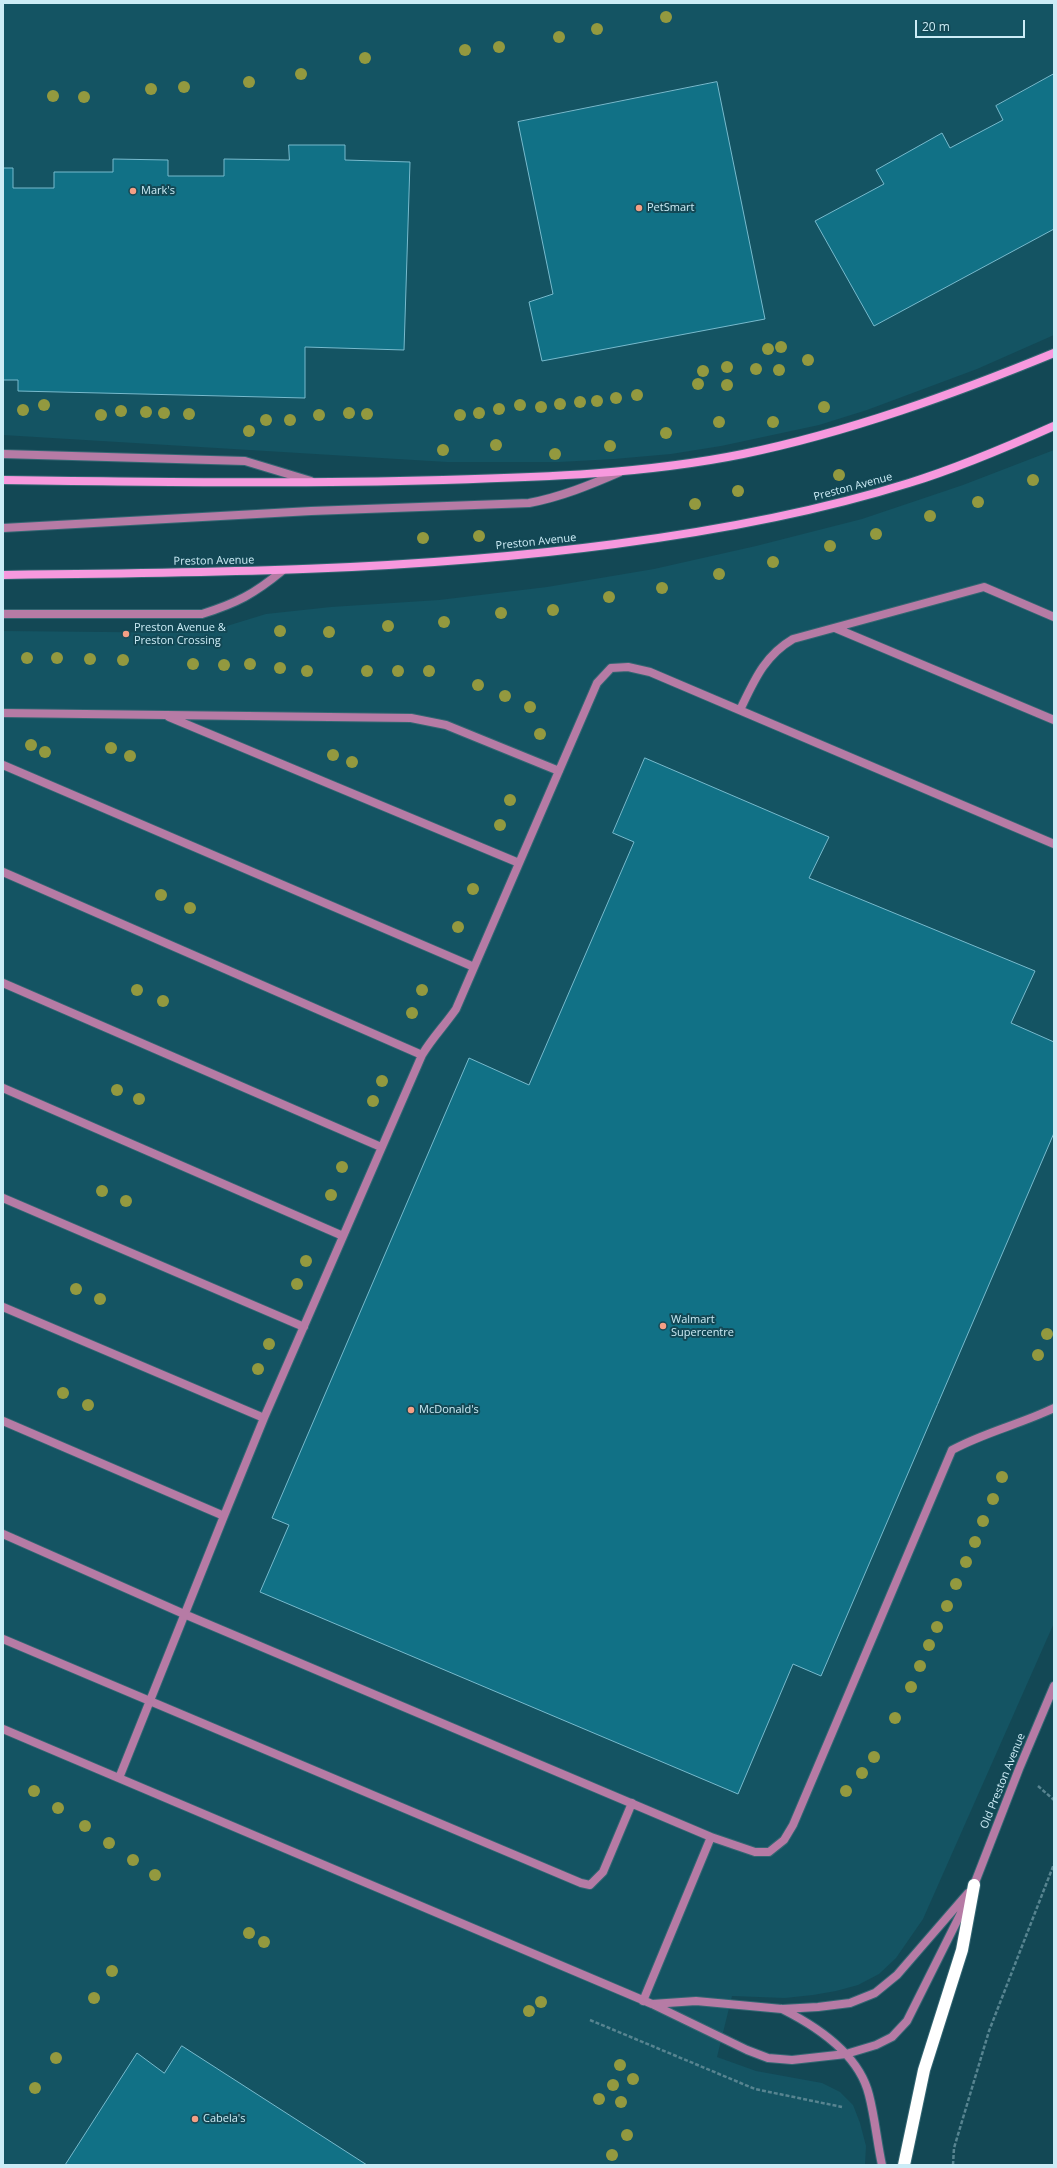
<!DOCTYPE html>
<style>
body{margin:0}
#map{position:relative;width:1057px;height:2168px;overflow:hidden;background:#134855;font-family:"Open Sans",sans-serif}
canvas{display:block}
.frame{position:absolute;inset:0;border:4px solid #ccecf6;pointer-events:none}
.scale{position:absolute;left:915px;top:20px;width:110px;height:18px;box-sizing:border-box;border:2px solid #ccecf6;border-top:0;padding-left:5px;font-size:12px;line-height:14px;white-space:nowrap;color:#ccecf6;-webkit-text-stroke:3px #134855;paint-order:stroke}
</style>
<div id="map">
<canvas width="1057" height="2168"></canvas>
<div class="frame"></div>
<div class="scale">20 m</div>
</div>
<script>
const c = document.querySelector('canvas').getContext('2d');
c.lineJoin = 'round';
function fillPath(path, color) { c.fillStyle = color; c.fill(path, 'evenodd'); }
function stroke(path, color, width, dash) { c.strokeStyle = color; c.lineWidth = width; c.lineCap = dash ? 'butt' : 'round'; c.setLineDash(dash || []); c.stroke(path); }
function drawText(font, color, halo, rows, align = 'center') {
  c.font = font + ' "Open Sans",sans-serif'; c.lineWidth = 4; c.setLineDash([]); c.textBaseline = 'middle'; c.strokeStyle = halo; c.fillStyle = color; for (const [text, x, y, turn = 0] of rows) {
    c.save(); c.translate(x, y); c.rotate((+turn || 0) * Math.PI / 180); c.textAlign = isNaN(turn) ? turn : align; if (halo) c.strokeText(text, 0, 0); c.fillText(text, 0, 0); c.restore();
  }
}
fillPath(new Path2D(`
 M3 3H1054V335L977 369 867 410 819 425 721 446 671 454 614 459 559 462H447L3 435Z
 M1054 450V1623L923 1919 896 1958 879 1974 858 1985 836 1991 813 1995 785 1998 732 1996 717 2057 756 2071 822 2083 840 2092 853 2105 860 2123 866 2146 865 2165H3V631L204 633 266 614 331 607 439 600 547 587 654 569 756 546 862 519 963 485Z`), '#145463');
const building = new Path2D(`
 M1054 74V229L874 326 815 221 884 184 876 170 942 133 950 148 1003 120 996 106Z
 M717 82 765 319 542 361 529 302 553 294 518 122Z
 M289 145H345V160L410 162 404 350 305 347V398L18 391V380H3V168H13V188H54V172H113V159L168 160V176H224V159L289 160Z
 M645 758 829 837 809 878 1035 971 1011 1023 1054 1042V1133L821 1676 793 1664 738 1794 260 1592 289 1525 272 1518 469 1058 529 1085 634 842 613 833Z
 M182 2046 367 2165H65L137 2053 164 2073Z`);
fillPath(building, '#117186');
stroke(building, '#77bacd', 1);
const lane = new Path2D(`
 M3 454 245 461 311 481
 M3 528 311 511 529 503C561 497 590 485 620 472
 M3 614H202C237 603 254 594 282 571
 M835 628 1054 720
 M740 710C754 681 764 656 793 639L984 587 1054 617
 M3 713 411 718 446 725 559 771
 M169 717 519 863
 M3 765 474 967
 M3 872 422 1055
 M3 983 381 1147
 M3 1088 343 1236
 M3 1198 304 1327
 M3 1307 264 1418
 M3 1421 224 1516 264 1418 422 1055C432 1038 445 1025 456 1009L597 683 611 668 628 667 650 672 1054 844
 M3 1534 184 1614 711 1837 643 2001
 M3 1639 581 1883 590 1885 603 1872 632 1803
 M3 1729 652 2004 747 2050 768 2058 792 2060 846 2054 876 2045 892 2037 907 2021 969 1897
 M119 1778 224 1516
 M711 1837 755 1852H769L784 1840 793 1825 952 1450C985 1432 1021 1424 1054 1408
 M652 2004 696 2001 782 2009 818 2007 850 2003 875 1993 897 1975 968 1893
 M782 2009C818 2027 859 2054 869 2095 875 2118 877 2142 882 2165`);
const street = new Path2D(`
 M974 1885 1019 1769 1054 1686`);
const secondary = new Path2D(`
 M3 480C150 482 297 484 443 480 544 477 644 474 743 454 849 432 954 394 1054 353
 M3 575C207 573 412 571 615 544 714 531 813 513 909 483 958 468 1007 447 1054 426`);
const highway = new Path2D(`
 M904 2165 924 2070 962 1950 974 1885`);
stroke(lane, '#346672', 10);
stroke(street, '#346672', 10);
stroke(secondary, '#346672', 10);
stroke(highway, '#346672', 14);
stroke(new Path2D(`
 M1038 1786 1054 1800
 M590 2020 755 2089 842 2107
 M953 2165 954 2148 989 2031 1054 1864`), '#578490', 2.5, [4, 2]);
stroke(lane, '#b67ba5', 8);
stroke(street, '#b67ba5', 8);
stroke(secondary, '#f799de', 8);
stroke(highway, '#fff', 12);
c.fillStyle = '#93993f';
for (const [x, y] of [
 [666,17],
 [597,29],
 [559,37],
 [499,47],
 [465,50],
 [365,58],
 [301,74],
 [249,82],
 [184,87],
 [151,89],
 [53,96],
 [84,97],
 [781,347],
 [768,349],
 [808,360],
 [727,367],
 [756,369],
 [779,370],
 [703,371],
 [698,384],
 [727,385],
 [637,395],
 [616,398],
 [597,401],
 [580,402],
 [560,404],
 [44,405],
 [520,405],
 [541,407],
 [824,407],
 [499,409],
 [23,410],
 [121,411],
 [146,412],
 [164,413],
 [349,413],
 [479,413],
 [189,414],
 [367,414],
 [101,415],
 [319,415],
 [460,415],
 [266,420],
 [290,420],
 [719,422],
 [773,422],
 [249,431],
 [666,433],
 [496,445],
 [610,446],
 [443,450],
 [555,454],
 [839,475],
 [1033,480],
 [738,491],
 [978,502],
 [695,504],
 [930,516],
 [876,534],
 [479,536],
 [423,538],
 [830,546],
 [773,562],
 [719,574],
 [662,588],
 [609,597],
 [553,610],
 [501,613],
 [444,622],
 [388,626],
 [280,631],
 [329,632],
 [27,658],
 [57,658],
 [90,659],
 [123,660],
 [193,664],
 [250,664],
 [224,665],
 [280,668],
 [307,671],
 [367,671],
 [398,671],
 [429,671],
 [478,685],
 [505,696],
 [530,707],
 [540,734],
 [31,745],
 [111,748],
 [45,752],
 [333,755],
 [130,756],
 [352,762],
 [510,800],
 [500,825],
 [473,889],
 [161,895],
 [190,908],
 [458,927],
 [137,990],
 [422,990],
 [163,1001],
 [412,1013],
 [382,1081],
 [117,1090],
 [139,1099],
 [373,1101],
 [342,1167],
 [102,1191],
 [331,1195],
 [126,1201],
 [306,1261],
 [297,1284],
 [76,1289],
 [100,1299],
 [1047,1334],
 [269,1344],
 [1038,1355],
 [258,1369],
 [63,1393],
 [88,1405],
 [1002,1477],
 [993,1499],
 [983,1521],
 [975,1542],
 [966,1562],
 [956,1584],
 [947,1606],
 [937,1627],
 [929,1645],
 [920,1666],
 [911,1687],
 [895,1718],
 [874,1757],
 [862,1773],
 [34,1791],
 [846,1791],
 [58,1808],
 [85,1826],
 [109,1843],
 [133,1860],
 [155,1875],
 [249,1933],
 [264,1942],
 [112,1971],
 [94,1998],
 [541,2002],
 [529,2011],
 [56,2058],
 [620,2065],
 [633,2079],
 [613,2085],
 [35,2088],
 [599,2099],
 [621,2102],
 [627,2135],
 [612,2155]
]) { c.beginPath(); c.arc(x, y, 6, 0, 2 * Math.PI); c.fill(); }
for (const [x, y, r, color] of [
 [133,191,4,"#f39f85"],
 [639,208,4,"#f39f85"],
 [126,634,4,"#f39f85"],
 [663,1326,4,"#f39f85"],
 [411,1410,4,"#f39f85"],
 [195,2119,4,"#f39f85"]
]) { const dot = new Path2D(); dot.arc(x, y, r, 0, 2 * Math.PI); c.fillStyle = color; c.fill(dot); stroke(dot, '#134855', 1.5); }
drawText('11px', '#ccecf6', '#134855', [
 ["Mark's",141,191],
 ["PetSmart",647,208],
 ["Preston Avenue &",134,628],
 ["Preston Crossing",134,641],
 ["Walmart",671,1320],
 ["Supercentre",671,1333],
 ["McDonald's",419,1410],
 ["Cabela's",203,2119]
], 'left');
drawText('11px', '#ccecf6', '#134855', [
 ["Preston Avenue",853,487,-15],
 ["Preston Avenue",536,542,-6],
 ["Preston Avenue",214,561,-1],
 ["Old Preston Avenue",1003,1781,-68]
]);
</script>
